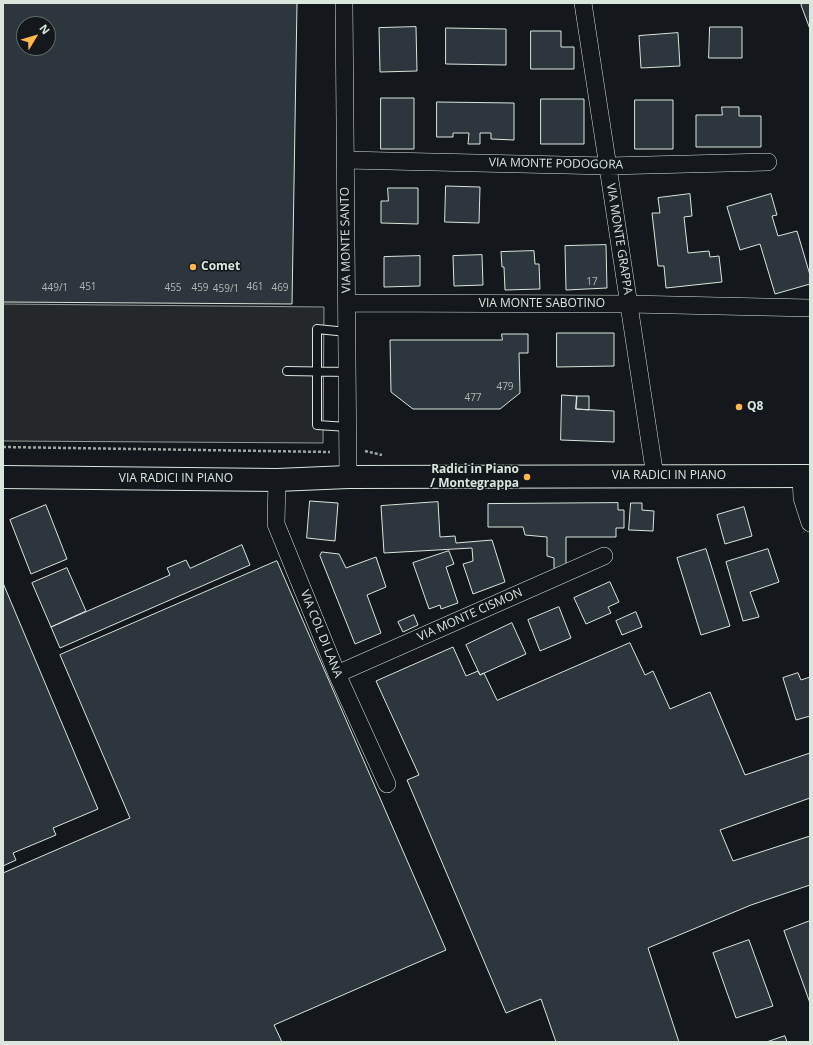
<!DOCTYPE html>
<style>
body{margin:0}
#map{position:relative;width:813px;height:1045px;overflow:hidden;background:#14181c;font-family:"Open Sans",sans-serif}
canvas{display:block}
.frame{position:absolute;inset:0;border:4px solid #d8e6dc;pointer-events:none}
.north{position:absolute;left:16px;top:16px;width:40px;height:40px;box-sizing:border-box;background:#14181c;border:1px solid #626a69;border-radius:50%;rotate:52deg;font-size:11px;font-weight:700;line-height:16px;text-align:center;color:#d8e6dc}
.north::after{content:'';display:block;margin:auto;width:14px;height:18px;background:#ffb74d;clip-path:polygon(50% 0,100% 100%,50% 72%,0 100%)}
</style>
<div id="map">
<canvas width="813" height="1045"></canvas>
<div class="frame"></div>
<div class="north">N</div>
</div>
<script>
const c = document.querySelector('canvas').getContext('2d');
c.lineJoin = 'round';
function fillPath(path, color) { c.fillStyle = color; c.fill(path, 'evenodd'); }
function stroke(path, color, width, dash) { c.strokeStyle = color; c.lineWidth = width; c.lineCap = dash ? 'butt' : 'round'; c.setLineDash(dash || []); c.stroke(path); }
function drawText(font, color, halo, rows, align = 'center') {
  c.font = font + ' "Open Sans",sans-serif'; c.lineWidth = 3; c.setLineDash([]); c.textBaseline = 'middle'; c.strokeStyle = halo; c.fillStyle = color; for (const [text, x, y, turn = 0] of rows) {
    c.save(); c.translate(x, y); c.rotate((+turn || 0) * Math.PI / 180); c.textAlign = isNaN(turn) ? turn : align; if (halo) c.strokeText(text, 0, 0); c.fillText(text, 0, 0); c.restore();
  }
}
const parking = new Path2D(`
 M3 304 324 307 323 443 3 441Z`);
fillPath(parking, '#24282b');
stroke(parking, '#939e99', 1);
const building = new Path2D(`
 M3 3H297L292 304 3 302ZM24 24H48V48H24Z
 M804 3H810V29L801 5Z
 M416 27 417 71 380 72 379 28Z
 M710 27H742V58H709Z
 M446 28 506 29V65L446 64Z
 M531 31H561V47H574V69H531Z
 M678 33 680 66 641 68 639 36Z
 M381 98H414V149H381Z
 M541 99H584V144H541Z
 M635 100H673V149H635Z
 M437 102 514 103V140L491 139V133H480V144H468L469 133H453V137H437Z
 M722 107H739V116H761V147H696V115H722Z
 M446 186 480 187 479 223 445 222Z
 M388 188H418V224L381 223V201H388Z
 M690 194 692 216 684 217 688 253 709 251 710 257 719 256 722 282 666 288 664 266H658L652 213H660L658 198Z
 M771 194 777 215 772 216 778 236 797 231 810 275V284L775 294 760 244 740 250 727 207Z
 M606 245 607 288 566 290 565 246Z
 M534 251 535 264H539L540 289 505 290 504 267H502L501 252Z
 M482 255 483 285 454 286 453 256Z
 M420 256V286L384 287V257Z
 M557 333H614V366L557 367Z
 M502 334H528V353H519L520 393 500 409H413L391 392 390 340H502Z
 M562 395 577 396 576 409 614 411V442L561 440Z
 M577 396H589V410L576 409Z
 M310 501 338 503 335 541 307 538Z
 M438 502 440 537 455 536 456 543 492 540 505 582 473 594 463 564 473 561 472 548 384 553 381 506Z
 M618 503V510H624V528H616V537H566V568L554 573V558L547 556V537L525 535 523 527H488V504Z
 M631 503H642V510L654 511 653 531 629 530Z
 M46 505 67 559 31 574 10 520Z
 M744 507 752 536 725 544 717 515Z
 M242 545 250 565 60 648 51 627 170 575 167 568 186 560 190 568Z
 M706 549 730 626 701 635 677 558Z
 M768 549 779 582 750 592 759 617 743 621 726 562Z
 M449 551 454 564 446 567 458 603 441 609 440 605 429 609 413 563Z
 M322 552 339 554 346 568 376 557 386 587 367 595 381 633 355 644 320 556Z
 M277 561 446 950 274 1025 282 1042H3V873L130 818 60 655Z
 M67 568 86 611 51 627 32 583Z
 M610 582 619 602 608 607 611 613 586 624 574 598Z
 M3 583 98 809 53 828 56 835 13 853 16 860 3 866Z
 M559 607 571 638 540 651 528 620Z
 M636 612 642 627 622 635 616 621Z
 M414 615 418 625 403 632 398 622Z
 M512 623 526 654 480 675 466 645Z
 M630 643 645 675 653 671 670 709 710 692 745 775 810 753V798L720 830 733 861 810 836V885L751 905 648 948 679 1042H556L541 999 506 1013 407 780 419 775 376 681 453 647 466 676 478 671 480 675 484 673 497 700Z
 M798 673 801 680 810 677V716L796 720 783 678Z
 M810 921V1003L784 931Z
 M749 940 773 1006 736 1018 713 953Z
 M785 1036 787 1042H767Z`);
fillPath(building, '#2c363c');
stroke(building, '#d8e6dc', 1);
const lane = new Path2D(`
 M347 332 317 329V425L348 427
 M287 371 347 372`);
const street = new Path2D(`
 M344 3 348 477
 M583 3 655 476
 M345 160 608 166 768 162
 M347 303 629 304 810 308
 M801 476 802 498 810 523
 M277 480 276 524 337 674 387 784
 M337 674 604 556`);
const secondary = new Path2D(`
 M3 477 277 480 348 477 810 476`);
stroke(lane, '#d8e6dc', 10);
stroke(street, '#d8e6dc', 18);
stroke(secondary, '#d8e6dc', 24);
stroke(new Path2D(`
 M3 447 330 452
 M365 451 382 455`), '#9da8a2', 2.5, [3, 2]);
stroke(lane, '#14181c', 8);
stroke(street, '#14181c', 17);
stroke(secondary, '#14181c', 22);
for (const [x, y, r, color] of [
 [193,267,4,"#ffb74d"],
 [739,407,4,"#ffb74d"],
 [527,477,4,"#ffb74d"]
]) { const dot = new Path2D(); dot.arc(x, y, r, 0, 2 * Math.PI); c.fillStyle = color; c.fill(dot); stroke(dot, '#14181c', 1.5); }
drawText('10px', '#adbab4', null, [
 ["17",592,282],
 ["451",88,287],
 ["461",255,287],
 ["449/1",55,288],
 ["455",173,288],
 ["459",200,288],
 ["469",280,288],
 ["459/1",226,289],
 ["479",505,387],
 ["477",473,398]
]);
drawText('12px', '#d8e6dc', '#14181c', [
 ["VIA MONTE PODOGORA",556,164,1],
 ["VIA MONTE GRAPPA",619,239,81],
 ["VIA MONTE SANTO",346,240,-91],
 ["VIA MONTE SABOTINO",542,304],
 ["VIA RADICI IN PIANO",669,476],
 ["VIA RADICI IN PIANO",176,479],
 ["VIA MONTE CISMON",470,615,-24],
 ["VIA COL DI LANA",321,634,68]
]);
drawText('bold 12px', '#d8e6dc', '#14181c', [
 ["Comet",201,267],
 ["Q8",747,407],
 ["Radici in Piano",519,470,"right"],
 ["/ Montegrappa",519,484,"right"]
], 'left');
</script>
